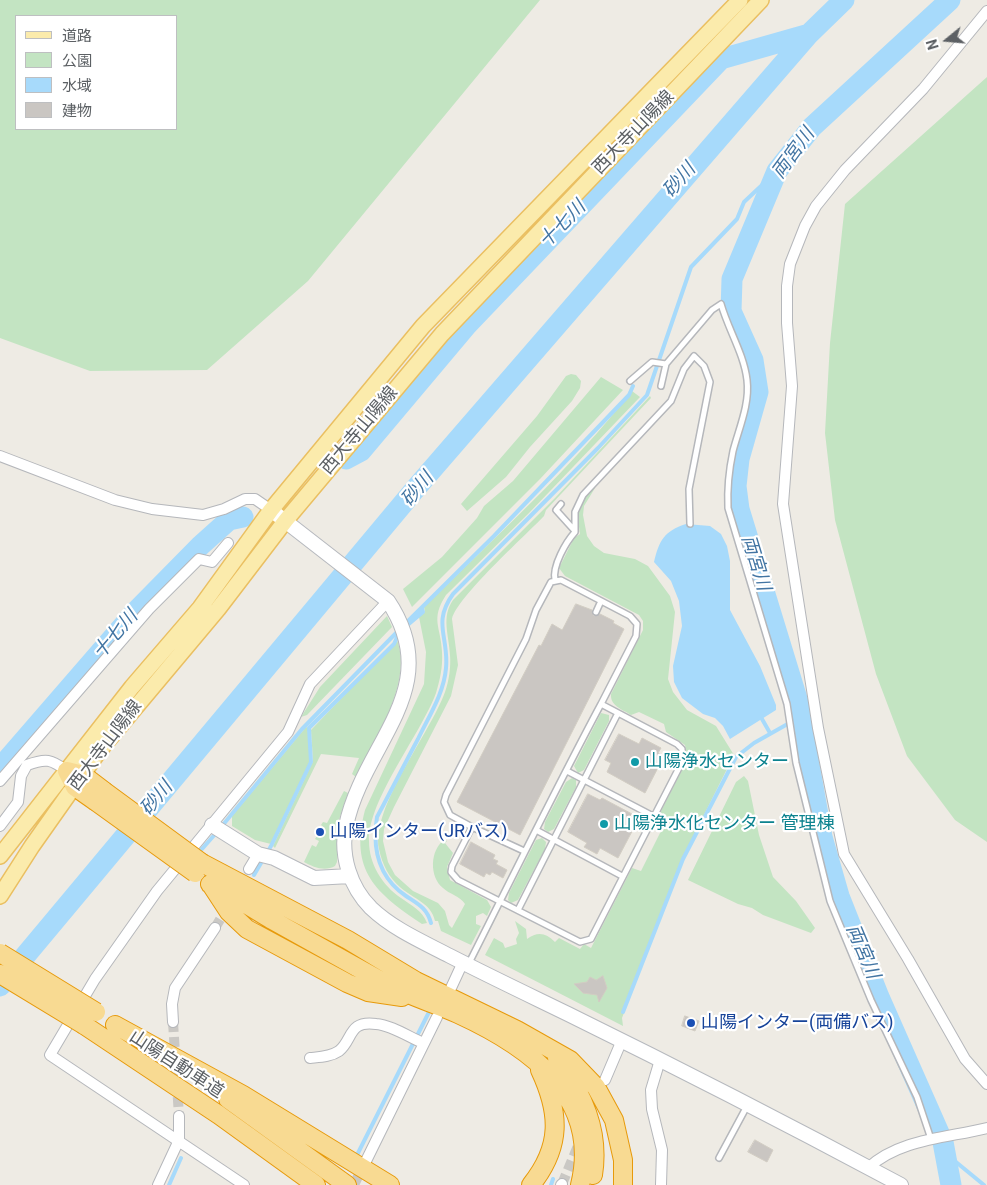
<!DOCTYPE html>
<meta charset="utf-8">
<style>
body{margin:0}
#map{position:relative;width:987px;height:1185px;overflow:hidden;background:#eeebe4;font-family:Roboto,"Noto Sans JP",sans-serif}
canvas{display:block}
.legend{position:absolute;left:15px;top:15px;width:162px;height:115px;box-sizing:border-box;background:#fff;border:1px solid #bebfc1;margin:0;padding:6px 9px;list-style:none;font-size:15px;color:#5c6064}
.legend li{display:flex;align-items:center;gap:10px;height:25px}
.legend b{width:25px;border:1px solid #bebfc1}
.north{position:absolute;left:922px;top:15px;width:50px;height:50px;-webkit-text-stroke:4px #fff;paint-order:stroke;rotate:253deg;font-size:14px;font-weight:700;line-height:20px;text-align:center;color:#5c6064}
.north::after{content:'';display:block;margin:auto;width:18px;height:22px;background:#5c6064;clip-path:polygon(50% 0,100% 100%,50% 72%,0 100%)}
</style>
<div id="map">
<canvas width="987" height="1185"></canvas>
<ul class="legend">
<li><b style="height:6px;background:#fbebac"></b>道路</li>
<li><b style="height:14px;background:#c3e4c2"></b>公園</li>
<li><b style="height:14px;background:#a7dafb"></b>水域</li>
<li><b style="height:14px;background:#cac6c2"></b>建物</li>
</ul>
<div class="north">N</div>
</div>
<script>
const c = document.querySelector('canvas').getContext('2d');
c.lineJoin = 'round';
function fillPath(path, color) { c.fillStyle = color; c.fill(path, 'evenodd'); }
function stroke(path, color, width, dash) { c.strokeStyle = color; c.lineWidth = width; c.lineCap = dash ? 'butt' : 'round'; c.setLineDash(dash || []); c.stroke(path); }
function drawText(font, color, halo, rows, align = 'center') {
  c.font = font + ' Roboto,"Noto Sans JP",sans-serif'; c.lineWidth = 4.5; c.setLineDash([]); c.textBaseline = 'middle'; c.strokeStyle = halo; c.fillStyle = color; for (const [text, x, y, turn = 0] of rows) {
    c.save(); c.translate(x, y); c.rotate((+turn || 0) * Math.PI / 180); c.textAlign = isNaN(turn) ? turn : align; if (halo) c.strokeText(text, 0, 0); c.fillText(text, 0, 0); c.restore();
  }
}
fillPath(new Path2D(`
 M0 0H540L308 281 207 370 90 371 0 338ZM16 16H176V129H16Z
 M987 77V842L955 820 907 756 876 674 835 520 825 433 830 343 845 204Z
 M571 374 576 375 581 381 580 388 572 401 530 447 506 477 467 511 461 504 537 416 566 376Z
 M601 377 623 390 540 479 412 607 403 589 442 557 477 518 484 506 513 481Z
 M632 391 640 397 529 513 446 595C430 620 441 626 442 652 443 666 440 680 436 693 421 734 368 800 369 841 369 864 382 885 401 898 412 906 422 910 427 923L422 924C376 893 349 871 365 810L424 684 426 652 419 617 425 612 424 607C495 537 571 469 632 391Z
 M650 396 651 398 546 510 544 516C525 536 457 597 452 619L458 665 451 696 394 807 384 829 383 841 388 862 395 875 413 891 438 903 445 911 449 925 452 928 465 904C460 896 449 894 443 888 429 877 430 850 444 840L447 841 445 843 453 853 447 867 450 880 487 900 491 907 487 916 483 913 476 916V924L481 926 471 945 441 931 438 921H435C431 903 414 899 401 888 389 878 382 864 379 849 371 807 430 734 445 692 449 681 451 667 450 655 449 635 441 617 453 600L555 498Z
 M592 488H595L584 506 583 515 587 536 594 546 604 553 635 559 648 566 670 596 675 612 668 679 673 692 687 710 716 726 734 755 682 859 622 1018 623 1026 485 955 494 938 503 943 505 948 517 944 516 939 519 933 515 921 526 929 527 939C538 931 546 933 555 942L559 938 580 949 584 944 591 948 632 868 641 871 663 827 655 823 687 760 685 745 666 732 664 724 639 712 631 715C622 709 610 706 611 694L643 630V621L639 615 565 576 559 568 574 538 580 534C577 512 578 506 592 488Z
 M387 616 392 627 307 715 301 717 320 687Z
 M397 640C413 682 375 740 356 777L352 774 359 758 321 754 275 848 273 846 313 761 311 730Z
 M601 713 609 715V721L584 770 578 773 574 766Z
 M306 727 308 728 310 763 271 844 255 840 232 826V816Z
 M744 776 748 781 759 835 773 877 796 901 815 928 811 933 763 915 752 908 738 904 688 880 736 782Z
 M572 778 576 780V787L554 829 548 832 544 829 545 822 566 782Z
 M344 791 348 793 339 820 337 862 335 866C325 872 313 867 304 862L312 845 316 847 319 841 315 839 317 836 320 837 325 828 321 825 323 822 327 823Z
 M542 838 546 842 545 849 518 900 511 903 508 900 509 893 536 840Z`), '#c3e4c2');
fillPath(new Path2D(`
 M686 524 710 526 721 534 727 546 730 561V610L760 666 776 705V710L730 739 723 726 715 718 703 714 682 698 674 682 673 666 682 626 679 601 671 581 654 562C659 541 664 531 686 524Z`), '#a7dafb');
stroke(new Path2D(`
 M404 625 494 536 629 395 633 386
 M404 628 423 612 422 608
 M762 719 770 733
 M222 826 302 729 399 630
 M202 849 217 832
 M254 875 271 846 311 762 309 728 394 644 399 633
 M431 923C427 908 418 904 406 896 378 877 372 849 377 817 391 791 404 765 418 739 429 716 444 693 446 668 449 637 432 623 453 594L598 448 647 395 691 267 737 219 744 202 777 171
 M623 1012 683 859 736 757 754 743 800 717
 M945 1153 984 1185
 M356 1157 429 1012
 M169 1185 181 1158
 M551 1185 553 1179`), '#a7dafb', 4);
stroke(new Path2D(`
 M950 0 812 127 777 171 732 279 731 311 753 360 758 392 739 459 736 486 739 509 798 702 822 837 839 896 879 997 943 1142 951 1185
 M346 459 361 451 467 325 721 59 809 34
 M0 768 137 610 200 546 229 520 243 517
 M0 986 416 488 809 34 844 0`), '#a7dafb', 21);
const building = new Path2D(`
 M576 604 592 610 594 616 600 614 614 621 613 623 624 629 520 835 457 802 539 645 541 646 552 624 562 630Z
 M619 734 639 744 642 738 661 748 658 753 664 756 645 793 607 772 611 763 605 760Z
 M588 794 600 800 602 798 632 814 630 816 638 820 618 858 600 848 597 854 584 847 587 843 568 832Z
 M471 842 495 855 493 859 498 861 496 864 507 870 503 878 492 872 490 875 486 873 484 877 460 864Z
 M603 976 607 988 599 1002 597 995 583 993 574 984 587 982 590 977 596 980Z
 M685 1016 699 1021 695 1031 682 1026Z
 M755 1140 773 1150 767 1162 748 1152Z`);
fillPath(building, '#cac6c2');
stroke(building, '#d2cdc3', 1);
stroke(new Path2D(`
 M215 928 228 906
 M173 1022 179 1116
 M562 1184 580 1141
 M354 1185 364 1164`), '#cac8c4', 10, [10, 5]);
const lane = new Path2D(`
 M666 364 712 310 721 304C728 329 744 354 747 380 750 404 739 428 733 451 729 470 727 488 728 508L787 704 796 763 830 901 871 1000 917 1097 931 1139
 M630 381 652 362 666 364 661 386
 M561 504 556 510 575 531
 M555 580C552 566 566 542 575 532V512L583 495 671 401 684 369 694 356 704 366 710 382 689 489 690 524
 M596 612 601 601
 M567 771 653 816
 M472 827 450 815 444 802 446 795 526 639 536 610 551 582 561 580 630 616 637 624 636 636 601 704
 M536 830 622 876
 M518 910 618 713
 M468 965C512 878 555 790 601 704L677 744 682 749V762L591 939 580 942 458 880 451 872 452 866 472 827 524 851
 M719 1158 747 1106`);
const street = new Path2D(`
 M987 11 923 89 845 170 816 206 805 226 790 264 787 286V323L792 386 783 504 818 728 844 854 908 959 965 1059 987 1084
 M0 456 115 500 152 509 203 515 224 509 245 499H255L271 510
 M0 781 149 609 199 559 212 562 228 543
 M0 826 18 802 21 776 27 765C46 758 51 759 67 771
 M249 869 258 854
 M451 988 463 962
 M173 1022 172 1004 175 988 215 928
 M310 1058C320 1057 330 1057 339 1051 353 1040 348 1020 376 1024 391 1025 409 1037 423 1043
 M660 1060 651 1090 652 1109 662 1150 661 1185
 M605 1080 622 1040
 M365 1163 437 1017
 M868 1168C899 1139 947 1138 987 1128
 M158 1185 179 1140V1116
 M244 1185 50 1055 95 979 157 891 288 732 310 684 388 601
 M561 1185 562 1184`);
const secondary = new Path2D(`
 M271 510 388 601C447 689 363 743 346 826 340 855 350 887 371 908 393 929 423 942 450 956 489 976 529 995 568 1014 680 1069 791 1126 901 1185
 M212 825 258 854 274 858 314 878 350 876`);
const primary = new Path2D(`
 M0 856 132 687 200 608 271 510 423 326 740 0
 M0 896 32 846 99 751 218 609 286 520 442 334 761 0`);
const highway = new Path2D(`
 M67 771 83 775 104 791
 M67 771 75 787 95 801
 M202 863 348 940 416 981 517 1030 570 1060 596 1087 614 1120 623 1160V1185
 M210 884C232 895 252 908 272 920 309 941 347 962 385 983 408 996 434 1003 458 1014 528 1046 602 1097 580 1185
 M212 886 229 912 247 929 347 983 368 992 402 997
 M84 1025 219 1115 316 1185
 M115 1025 243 1095 390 1185
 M557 1058C583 1094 600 1131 593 1175
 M228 1099 347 1185
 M531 1185C562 1146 560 1113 540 1070`);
stroke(lane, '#b5b7bb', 8);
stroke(street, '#b5b7bb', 12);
stroke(secondary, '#b6b9be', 16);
stroke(primary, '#eabf61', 18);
stroke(highway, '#e79a0b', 20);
stroke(lane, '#fff', 5);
stroke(street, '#fff', 10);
stroke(secondary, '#fff', 14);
stroke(primary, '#fbebac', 15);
stroke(highway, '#f8da92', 18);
const highwayBridge = new Path2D(`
 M104 791 202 863
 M95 801 195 873
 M0 953 96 1012
 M0 974 84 1025`);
stroke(highwayBridge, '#e79a0b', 20, []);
stroke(highwayBridge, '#f8da92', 18);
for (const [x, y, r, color] of [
 [635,762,5,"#0f9aa8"],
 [604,824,5,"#0f9aa8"],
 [320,832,5,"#1a4fb4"],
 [691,1023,5,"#1a4fb4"]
]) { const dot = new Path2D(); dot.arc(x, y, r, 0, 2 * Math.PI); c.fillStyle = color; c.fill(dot); stroke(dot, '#fff', 2); }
drawText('18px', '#5c6064', '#fff', [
 ["西大寺山陽線",634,133,-46],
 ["西大寺山陽線",360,431,-50],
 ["西大寺山陽線",106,746,-53],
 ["山陽自動車道",176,1065,33]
]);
drawText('18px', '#0d838f', '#fff', [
 ["山陽浄水センター",645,762],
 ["山陽浄水化センター 管理棟",614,824]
], 'left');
drawText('18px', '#164399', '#fff', [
 ["山陽インター(JRバス)",330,832],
 ["山陽インター(両備バス)",701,1023]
], 'left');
drawText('italic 19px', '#4275a3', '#fff', [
 ["両宮川",794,154,-54],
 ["砂川",680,181,-49],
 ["十七川",563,225,-46],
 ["砂川",418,490,-50],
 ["両宮川",755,563,73],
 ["十七川",116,635,-49],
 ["砂川",157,799,-50],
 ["両宮川",862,952,67]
]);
</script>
